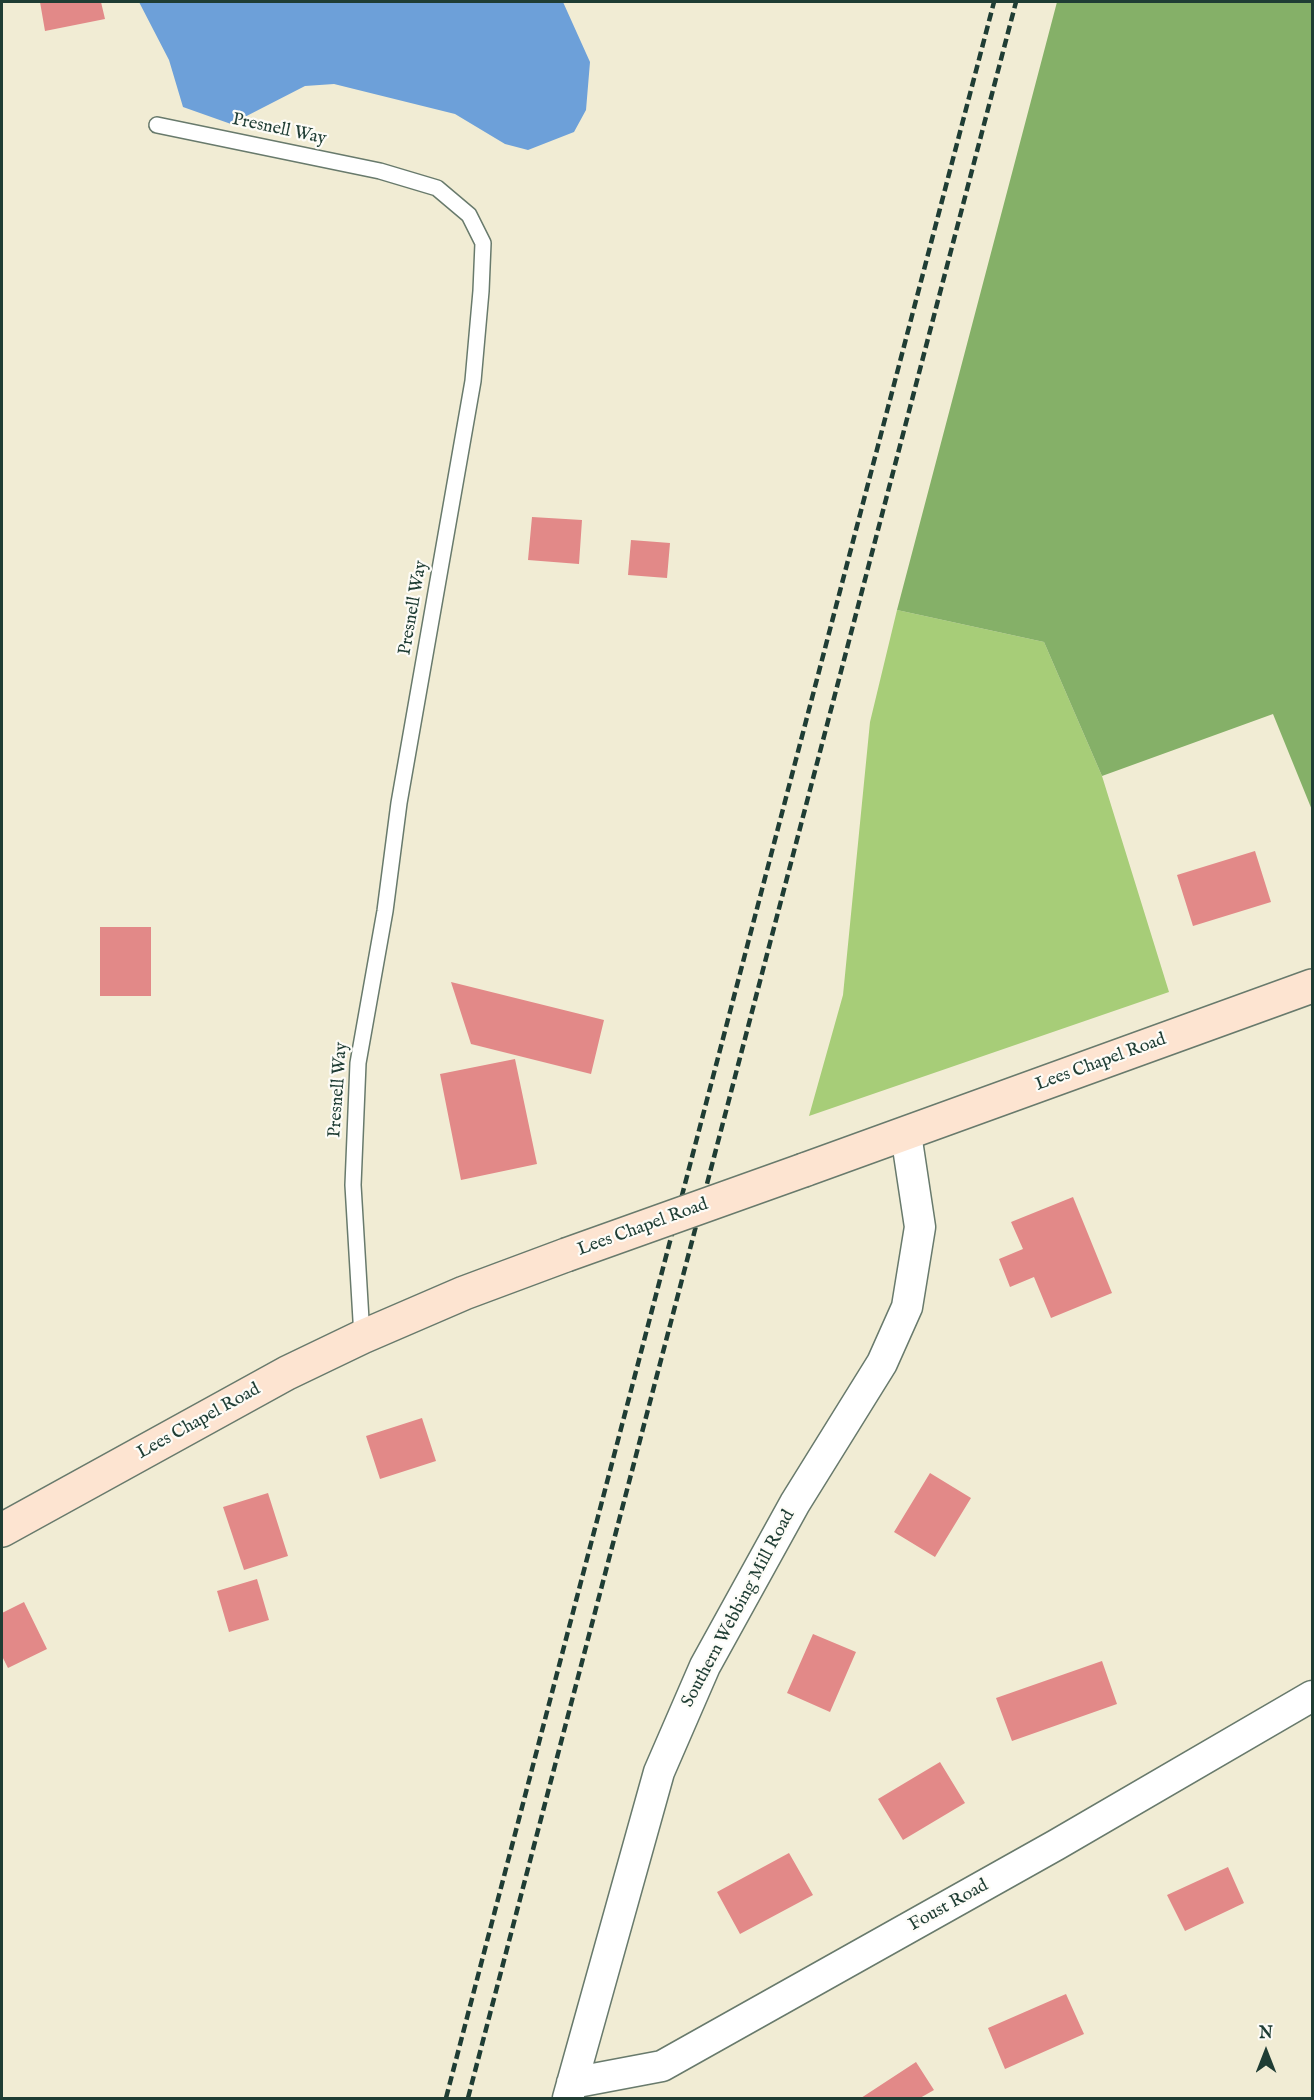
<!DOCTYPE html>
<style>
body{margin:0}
#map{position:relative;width:1314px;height:2100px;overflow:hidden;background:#f1ecd4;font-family:"IM FELL English",serif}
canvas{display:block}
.frame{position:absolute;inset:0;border:3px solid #1f3d34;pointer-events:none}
.north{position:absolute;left:1236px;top:2022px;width:60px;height:60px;-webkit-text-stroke:4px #fdfcf7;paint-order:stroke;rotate:0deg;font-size:16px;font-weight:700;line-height:24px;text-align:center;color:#1f3d34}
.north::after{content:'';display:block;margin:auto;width:21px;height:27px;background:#1f3d34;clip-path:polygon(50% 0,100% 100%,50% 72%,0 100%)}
</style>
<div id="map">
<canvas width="1314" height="2100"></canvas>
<div class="frame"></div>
<div class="north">N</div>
</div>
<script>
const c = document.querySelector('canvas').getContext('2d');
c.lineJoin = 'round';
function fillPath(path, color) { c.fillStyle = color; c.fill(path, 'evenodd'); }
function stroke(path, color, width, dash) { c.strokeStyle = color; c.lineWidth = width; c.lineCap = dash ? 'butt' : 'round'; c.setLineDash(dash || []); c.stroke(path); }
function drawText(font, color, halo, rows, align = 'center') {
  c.font = font + ' "IM FELL English",serif'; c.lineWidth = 4.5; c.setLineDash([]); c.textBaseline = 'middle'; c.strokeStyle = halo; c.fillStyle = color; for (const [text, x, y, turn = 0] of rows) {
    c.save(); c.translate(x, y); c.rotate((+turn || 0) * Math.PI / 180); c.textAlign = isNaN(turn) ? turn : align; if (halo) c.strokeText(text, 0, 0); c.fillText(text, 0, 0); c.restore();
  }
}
fillPath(new Path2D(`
 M897 610 1044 642 1102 776 1169 992 809 1116 843 995 870 722Z`), '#a7cd78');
fillPath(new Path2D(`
 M1057 2H1312V810L1273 714 1102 776 1044 642 897 610Z`), '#85b068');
fillPath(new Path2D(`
 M139 2H563L590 62 586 110 574 132 528 150 505 144 455 114 334 84 305 86 231 124 183 107 169 60Z`), '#6da0d9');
fillPath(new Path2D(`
 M40 2H101L105 19 45 31Z
 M532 517 582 520 579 564 528 560Z
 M631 540 670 543 667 578 628 575Z
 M1255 851 1271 902 1193 926 1177 875Z
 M100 927H151V996H100Z
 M451 982 604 1020 591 1074 471 1044Z
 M515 1059 537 1164 461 1180 440 1074Z
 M1073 1197 1112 1293 1051 1318 1034 1277 1010 1287 999 1259 1023 1249 1011 1222Z
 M422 1418 436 1461 380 1479 366 1436Z
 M930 1473 971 1498 935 1557 894 1532Z
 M268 1493 288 1556 244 1570 223 1507Z
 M257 1579 269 1620 229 1632 217 1591Z
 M24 1602 47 1649 8 1668 2 1656V1613Z
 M813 1634 856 1652 830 1712 787 1693Z
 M1102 1661 1117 1704 1012 1741 996 1698Z
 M940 1762 965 1803 903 1840 878 1799Z
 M789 1853 813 1895 740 1934 717 1892Z
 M1228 1867 1244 1903 1185 1931 1167 1895Z
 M1066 1994 1084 2034 1005 2069 988 2028Z
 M916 2062 934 2090 920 2098H861Z`), '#e28988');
const service = new Path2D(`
 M157 125 380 171 437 188 469 215 483 243 481 291 473 381 399 803 385 911 358 1063 353 1185 362 1337`);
const minor = new Path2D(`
 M572 2083 662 2066 1056 1845 1312 1696
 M568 2098 659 1772 705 1666 795 1503 882 1363 907 1307 920 1227 906 1134`);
const secondary = new Path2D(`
 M804 1170 1312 986
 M2 1530 287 1373 362 1337 464 1293 566 1255`);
stroke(service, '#687a6c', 18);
stroke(minor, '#687a6c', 33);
stroke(secondary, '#687a6c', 36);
stroke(service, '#fff', 15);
stroke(minor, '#fff', 30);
stroke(secondary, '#fde4d1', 33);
stroke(new Path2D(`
 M446 2098 994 2
 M468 2098 1016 2`), '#1f3d34', 4.5, [9, 4.5]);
const secondaryBridge = new Path2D(`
 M566 1255 804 1170`);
stroke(secondaryBridge, '#687a6c', 36, []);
stroke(secondaryBridge, '#fde4d1', 33);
drawText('18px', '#1f3d34', '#fdfcf7', [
 ["Presnell Way",279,130,12],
 ["Presnell Way",414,608,-80],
 ["Lees Chapel Road",1101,1063,-20],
 ["Presnell Way",339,1090,-86],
 ["Lees Chapel Road",643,1228,-20],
 ["Lees Chapel Road",199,1422,-29],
 ["Southern Webbing Mill Road",739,1609,-62],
 ["Foust Road",949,1906,-29]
]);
</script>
